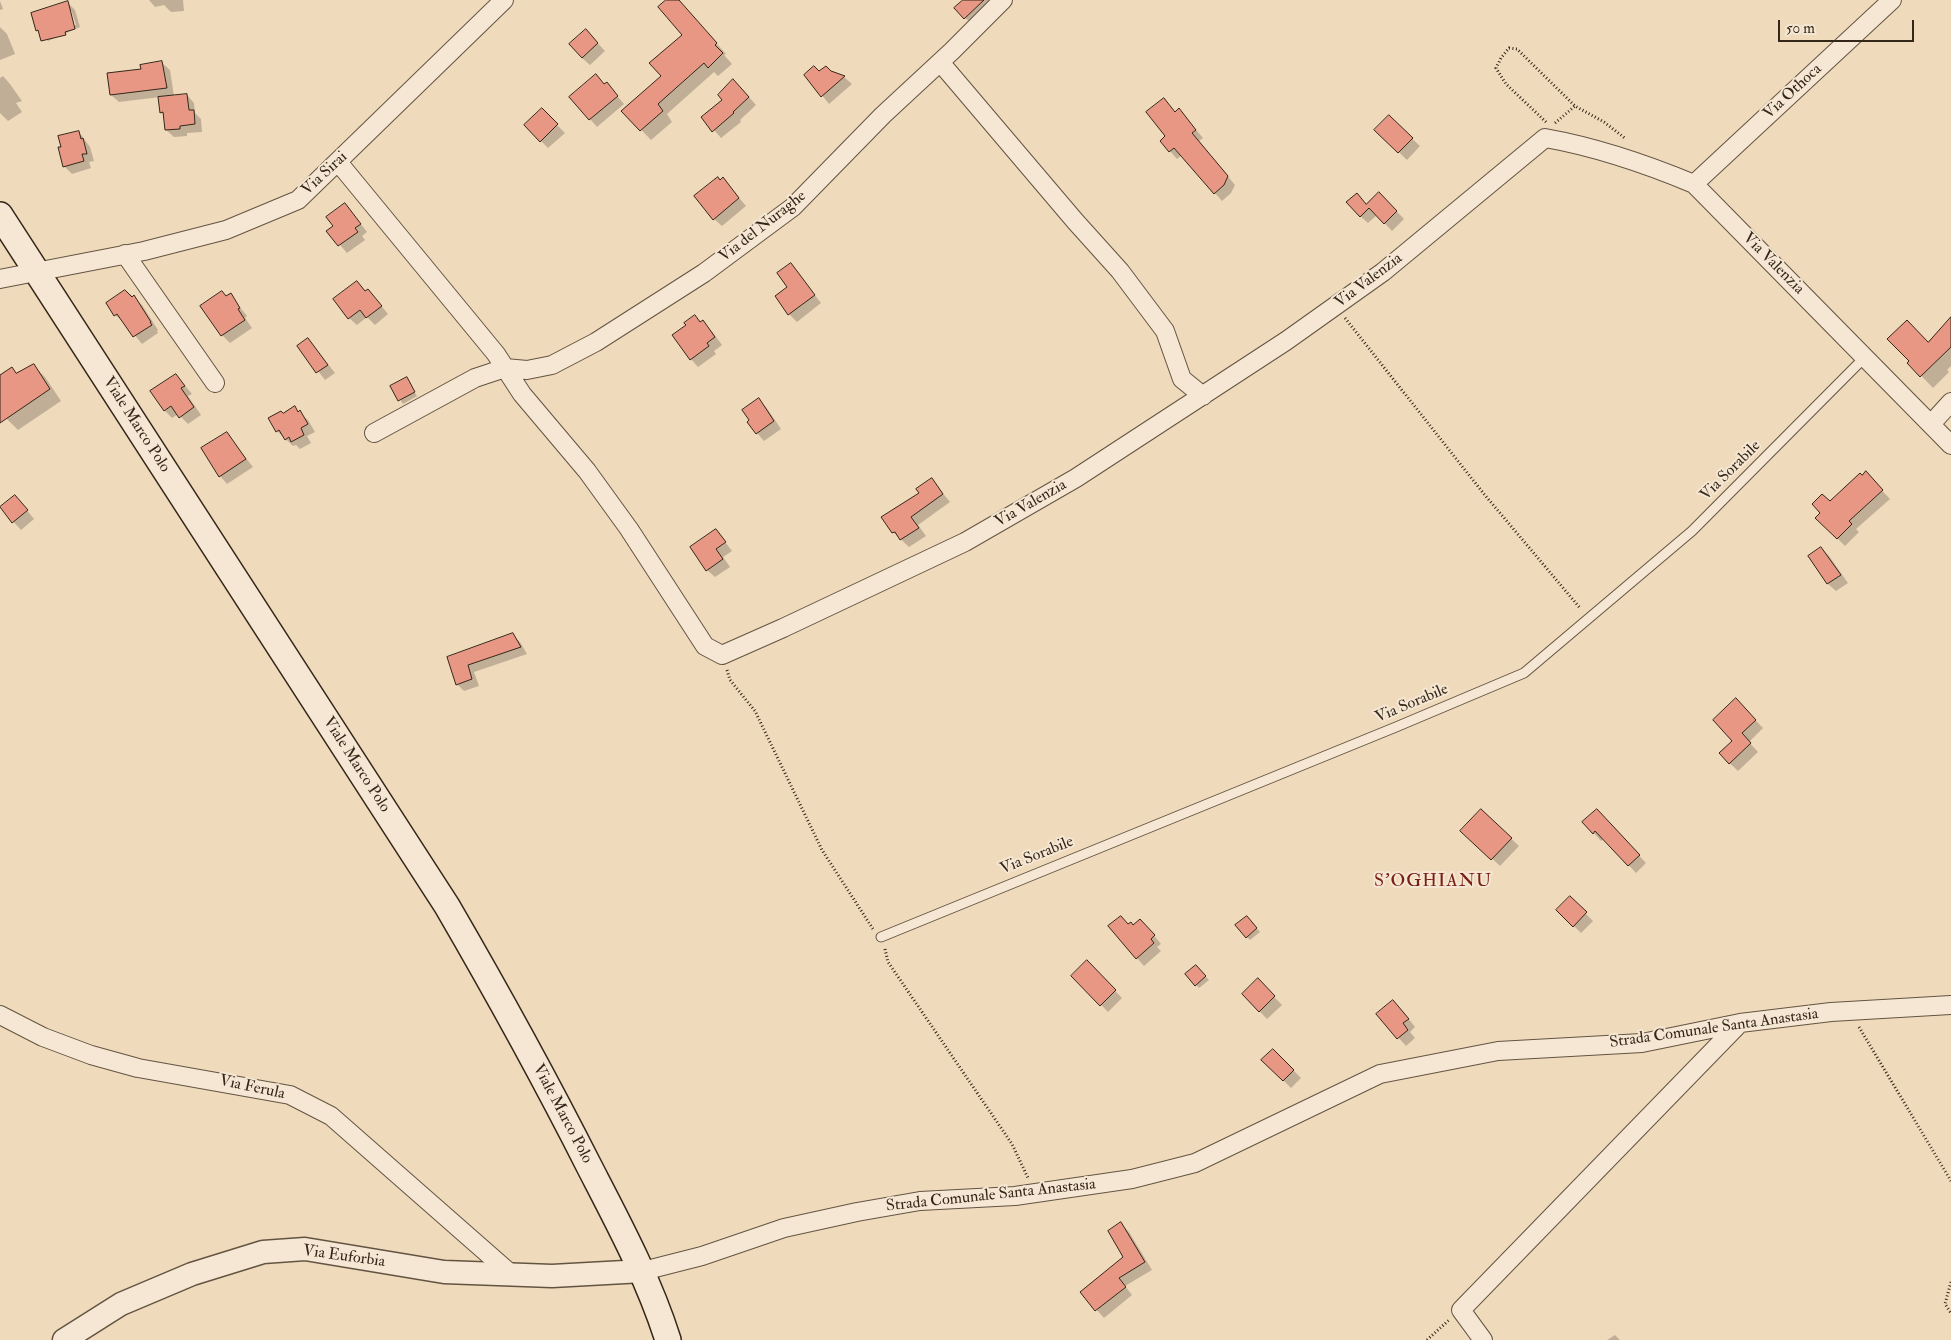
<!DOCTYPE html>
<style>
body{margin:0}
#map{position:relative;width:1951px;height:1340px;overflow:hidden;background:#f0dabc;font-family:"IM FELL Double Pica",serif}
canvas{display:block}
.scale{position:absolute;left:1778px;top:20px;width:136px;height:22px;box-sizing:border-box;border:2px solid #342719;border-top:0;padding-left:6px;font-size:15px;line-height:18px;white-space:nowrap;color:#342719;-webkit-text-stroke:4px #f5e7d3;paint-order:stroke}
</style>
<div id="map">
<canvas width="1951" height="1340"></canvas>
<div class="scale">50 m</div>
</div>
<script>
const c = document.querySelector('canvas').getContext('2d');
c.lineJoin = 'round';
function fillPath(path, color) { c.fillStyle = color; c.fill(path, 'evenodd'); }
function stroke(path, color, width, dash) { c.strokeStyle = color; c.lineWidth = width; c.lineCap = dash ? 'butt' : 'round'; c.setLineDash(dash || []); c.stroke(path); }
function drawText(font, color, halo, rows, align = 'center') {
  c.font = font + ' "IM FELL Double Pica",serif'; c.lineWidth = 4; c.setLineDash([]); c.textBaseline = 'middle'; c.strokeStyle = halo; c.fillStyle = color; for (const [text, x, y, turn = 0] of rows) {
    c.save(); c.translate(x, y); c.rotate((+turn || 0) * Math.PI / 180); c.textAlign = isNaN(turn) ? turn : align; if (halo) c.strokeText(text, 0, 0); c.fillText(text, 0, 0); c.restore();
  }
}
fillPath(new Path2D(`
 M149 0H183L184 11 171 12 164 5 155 7Z
 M668 0H678L726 54 724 55 732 64 718 76 714 72 667 114 672 122 651 140 623 111 663 77 684 35Z
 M964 0H994L973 26 956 8Z
 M0 1 3 9 0 10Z
 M67 2 75 10 80 27 48 41 37 30ZM69 10H71L76 25 73 26Z
 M0 27 7 34 15 54 0 60Z
 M593 38 605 51 590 65 582 58Z
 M162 63 170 70 174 96 187 95 194 103 195 113 201 119 202 132 187 133V136L174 137 166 130 165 116 161 112 160 97 119 102 111 95 142 70Z
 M831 72 844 77 852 84 829 104 806 75Z
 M3 76 10 84 22 101 16 103 22 112 8 121 0 113V78Z
 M607 84 624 104 597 127 571 97Z
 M741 88 756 105 740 120 741 122 721 138 703 117Z
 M1164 99 1176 113 1186 118 1203 138 1199 141 1235 185 1231 193 1222 201 1182 155 1177 159 1170 151Z
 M542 110 565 133 548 148 525 125Z
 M1389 117 1420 146 1407 160 1376 130Z
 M79 132 90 147 94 161 89 162 91 168 72 174 64 166Z
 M730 187 746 206 722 226 714 219Z
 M1387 201 1404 219 1392 231 1377 215 1368 223 1360 216 1367 205Z
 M345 204 367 232 362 236 365 240 347 253 328 231 335 226Z
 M791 265 821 303 797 322 789 314Z
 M357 282 366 292 368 290 388 314 375 325 367 317 357 325 349 318Z
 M130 294 142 305 158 330 157 331 158 333 142 344 124 322 115 315Z
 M230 295 247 316 245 318 252 328 230 343 222 335 227 297Z
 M695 317 710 329 722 345 714 351 716 354 698 367 691 359 687 326Z
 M1951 319V366L1947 370 1949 372 1933 388 1909 363Z
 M308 339 335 373 325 380 299 346Z
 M33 365 45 377 61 401 18 430 7 419 0 408V376L12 369 17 374Z
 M176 375 192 394 188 396 201 415 188 424 178 414 172 418 164 410Z
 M406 379 417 396 403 404 392 387Z
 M759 400 766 407 781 429 764 441 757 433 751 420Z
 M294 408 308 420 315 432 307 436 311 443 300 449 296 445 293 446 277 431Z
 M227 434 253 467 227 484 220 476Z
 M932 480 950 502 918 525 926 536 909 547 893 532 920 493Z
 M1873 481 1890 499 1856 529 1859 532 1845 546 1817 518 1830 503Z
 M22 504 34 519 21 530 1 508Z
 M716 530 732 551 723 557 730 567 715 577 707 570Z
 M1821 548 1829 556 1848 583 1836 591 1828 584 1809 557Z
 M512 635 520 642 527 654 474 672 479 686 464 691 457 684 448 658Z
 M1736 700 1763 728 1749 742 1758 752 1738 771 1720 754 1734 741Z
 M1481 810 1519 846 1500 866 1462 830Z
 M1604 818 1646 863 1636 873 1604 838 1601 841 1584 822Z
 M1570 898 1593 921 1581 933 1558 910Z
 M1250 921 1260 932 1250 940 1247 937Z
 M1129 926 1148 928 1161 944 1157 947 1161 951 1144 966 1137 958Z
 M1087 962 1122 998 1108 1012 1073 976Z
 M1196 966 1209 980 1199 988 1187 975Z
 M1258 980 1282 1005 1267 1019 1243 994Z
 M1401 1009 1415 1027 1410 1032 1415 1038 1406 1046 1378 1015Z
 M1273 1050 1301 1078 1291 1088 1263 1060Z
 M1121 1224 1129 1232 1152 1270 1125 1286 1132 1295 1104 1318 1081 1292 1125 1257Z
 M1615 1335 1620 1340H1607Z`), '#0003');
const building = new Path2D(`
 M666 0H679L717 43 715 45 723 53 708 68 704 63 658 104 663 111 640 131 621 111 661 76 649 63 682 35 658 7Z
 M963 0H984L964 19 954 8Z
 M68 1 75 29 65 32 66 35 41 41 38 30 36 31 31 13Z
 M586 29 598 43 582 58 569 44Z
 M162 61 167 88 110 95 107 73 141 69 140 65Z
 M814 66 819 71 826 66 831 71 845 76 821 97 804 75Z
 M596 74 604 84 607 82 618 96 589 120 569 97Z
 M733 79 749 97 733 112 734 113 712 132 701 117 722 100 718 95Z
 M187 94 189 110H194L195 124 180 126V129L165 130 163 112 160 113 158 97Z
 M1164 98 1175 112 1179 108 1196 130 1192 133 1228 176 1224 185 1214 194 1174 148 1169 152 1160 141 1165 136 1146 112Z
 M542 108 558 124 540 142 524 125Z
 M1389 115 1413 138 1398 153 1374 130Z
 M79 131 81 139 83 138 87 154H82L84 161 63 167 58 147H61L58 136Z
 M718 177 720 180 723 177 739 198 713 220 694 196Z
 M1379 192 1397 211 1384 224 1369 208 1360 217 1346 202 1357 193 1366 204Z
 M345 203 361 224 355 228 358 232 338 246 326 231 333 226 326 217Z
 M791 263 815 295 788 315 775 296 787 287 777 273Z
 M357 281 365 291 368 289 382 306 366 318 360 310 348 319 333 299Z
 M125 290 132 297 134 295 151 322H150L152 325 133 337 117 314 114 316 106 303Z
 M222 291 226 296 231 293 240 308 238 309 245 320 221 336 200 306Z
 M695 315 700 322 703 320 715 337 707 343 709 346 690 360 672 335 686 325 684 323Z
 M1951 317V347L1920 377 1907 363 1909 361 1887 339 1907 320 1928 342Z
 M308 338 328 365 316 373 297 346Z
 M34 364 50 389 0 423V375L12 367 16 373Z
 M176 374 185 386 181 388 194 407 179 418 171 406 164 411 150 391Z
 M407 377 415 392 398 401 390 386Z
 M759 398 774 421 756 434 747 422 749 420 742 410Z
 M295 406 298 412 300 410 308 424 301 428 304 435 291 442 289 437 285 440 279 430 276 432 268 418 281 411 283 413Z
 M227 432 246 459 219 477 201 448Z
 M1866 471 1883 490 1849 521 1852 524 1837 539 1815 518 1820 513 1812 504 1822 494 1830 501 1860 473 1862 475Z
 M932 478 943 494 911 517 919 528 900 540 895 532 892 533 881 517 919 493 916 489Z
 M15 495 28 510 12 523 0 507Z
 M716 529 726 542 716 549 723 559 706 571 690 547Z
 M1821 547 1841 575 1827 584 1808 556Z
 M513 633 521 647 468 665 472 679 456 685 447 657Z
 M1736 698 1756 720 1742 733 1751 743 1729 764 1719 753 1732 741 1713 720Z
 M1481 809 1512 838 1491 860 1460 831Z
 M1597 809 1640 855 1628 866 1595 831 1593 834 1582 822Z
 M1570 896 1587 912 1573 927 1556 910Z
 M1121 916 1128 924 1131 922 1133 925 1140 919 1155 935 1151 939 1154 943 1136 959 1108 926Z
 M1247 916 1257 928 1246 938 1235 925Z
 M1087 960 1116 990 1100 1006 1071 976Z
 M1196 965 1206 976 1195 986 1185 974Z
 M1258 978 1275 996 1259 1012 1242 994Z
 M1393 1000 1409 1019 1403 1023 1408 1030 1397 1039 1376 1014Z
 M1273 1049 1294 1070 1283 1081 1261 1060Z
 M1121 1222 1145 1262 1119 1278 1126 1287 1095 1311 1080 1292 1123 1257 1108 1231Z`);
fillPath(building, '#e79783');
stroke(building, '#342719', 1);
const service = new Path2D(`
 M881 937 1396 727 1524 673 1692 531 1865 357`);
const minor = new Path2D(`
 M940 62 1075 221 1120 271 1165 331 1182 379 1203 396
 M338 162 496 354 522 394 587 471 629 529 705 646 722 655 783 628 965 542 1076 478 1286 341 1383 272 1545 138C1596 147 1646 164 1694 184L1951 445
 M1694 184 1892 0
 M125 254 215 383
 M0 279 144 251 226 230 298 200 504 0
 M1931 424 1951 402
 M374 433 475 378 505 368 527 370 552 365 596 342 704 273 793 207 883 115 952 51 1003 0
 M0 1015 43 1037 91 1055 138 1068 290 1095 331 1116 511 1274
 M643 1271 702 1256 784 1228 857 1212 920 1201 1015 1196 1132 1179 1195 1163 1380 1074 1498 1051 1642 1043 1740 1023 1831 1012 1951 1005
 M1483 1340 1461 1310 1740 1023`);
const tertiary = new Path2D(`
 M64 1340 121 1304 192 1274 263 1252 305 1249 444 1272 552 1276 643 1271`);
const secondary = new Path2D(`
 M0 215 447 906C497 992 545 1079 590 1168 619 1224 649 1280 668 1340`);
stroke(service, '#635442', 11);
stroke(minor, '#635442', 20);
stroke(tertiary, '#635442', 25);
stroke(secondary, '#342719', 28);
stroke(new Path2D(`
 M1546 122 1506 84 1496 68 1501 58 1509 48 1517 49 1575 106 1604 122 1626 139
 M1555 123 1575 106
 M1345 318 1484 494 1580 608
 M727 670 730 680 755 711 822 850 873 929
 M885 949 888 962 1012 1144 1028 1178
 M1859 1027 1951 1181
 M1951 1282 1945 1304 1951 1313
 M1427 1340 1449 1320`), '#342719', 3, [1, 2.5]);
stroke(service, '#f5e7d3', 9);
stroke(minor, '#f5e7d3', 18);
stroke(tertiary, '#f5e7d3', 22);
stroke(secondary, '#f5e7d3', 25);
drawText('16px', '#342719', '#f5e7d3', [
 ["Via Othoca",1793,92,-43],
 ["Via Sirai",325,174,-43],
 ["Via del Nuraghe",763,227,-38],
 ["Via Valenzia",1773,264,45],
 ["Via Valenzia",1369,281,-37],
 ["Viale Marco Polo",136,425,57],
 ["Via Sorabile",1731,471,-45],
 ["Via Valenzia",1031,504,-30],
 ["Via Sorabile",1412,704,-23],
 ["Viale Marco Polo",356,765,57],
 ["Via Sorabile",1037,856,-22],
 ["Strada Comunale Santa Anastasia",1714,1029,-8],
 ["Via Ferula",252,1088,12],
 ["Viale Marco Polo",562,1114,62],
 ["Strada Comunale Santa Anastasia",991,1196,-6],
 ["Via Euforbia",344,1257,8]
]);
c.letterSpacing = '1px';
drawText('18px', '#7a1f14', '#f5e7d3', [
 ["S'OGHIANU",1433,882]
]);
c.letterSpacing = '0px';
</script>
